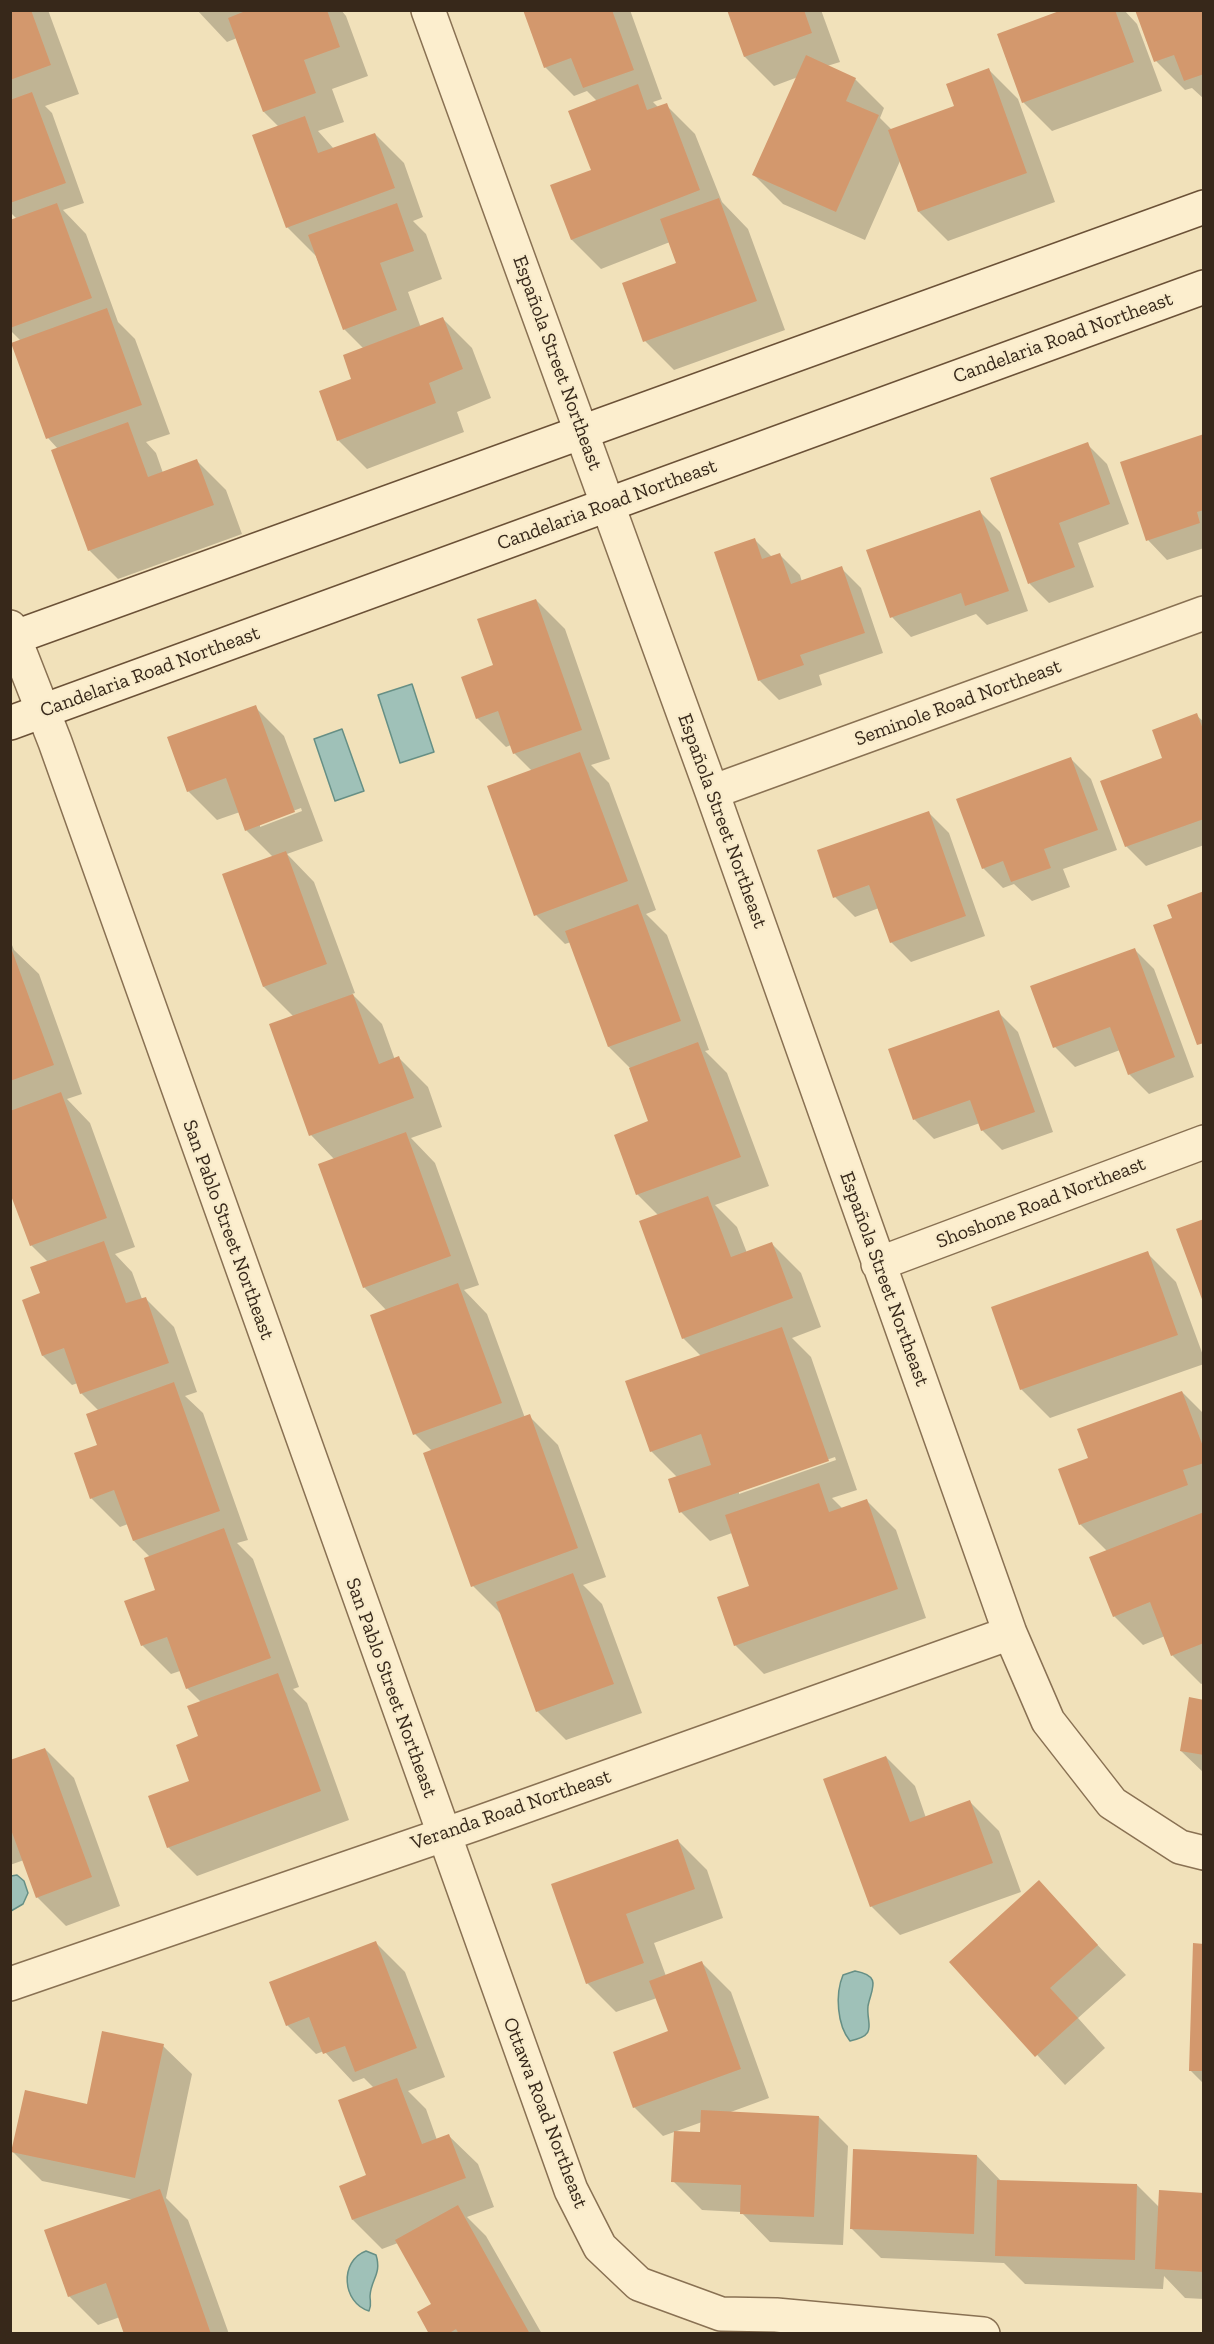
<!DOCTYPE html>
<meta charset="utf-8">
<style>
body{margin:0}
#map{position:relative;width:1214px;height:2344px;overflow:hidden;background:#f1e1ba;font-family:"Zilla Slab",serif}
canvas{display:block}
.frame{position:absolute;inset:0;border:12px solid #37281a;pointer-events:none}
</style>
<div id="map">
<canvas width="1214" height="2344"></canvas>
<div class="frame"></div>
</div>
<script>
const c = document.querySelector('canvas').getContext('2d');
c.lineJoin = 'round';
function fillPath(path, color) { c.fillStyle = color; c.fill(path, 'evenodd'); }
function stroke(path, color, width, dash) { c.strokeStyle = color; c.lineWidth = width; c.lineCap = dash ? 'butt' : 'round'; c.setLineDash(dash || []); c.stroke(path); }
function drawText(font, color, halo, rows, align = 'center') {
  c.font = font + ' "Zilla Slab",serif'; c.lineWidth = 4.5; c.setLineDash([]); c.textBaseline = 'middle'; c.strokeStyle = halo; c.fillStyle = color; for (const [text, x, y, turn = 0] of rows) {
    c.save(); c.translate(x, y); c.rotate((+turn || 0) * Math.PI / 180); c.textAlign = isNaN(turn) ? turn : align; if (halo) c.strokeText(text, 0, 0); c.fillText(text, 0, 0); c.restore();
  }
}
const water = new Path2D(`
 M412 684 434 752 400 763 378 695Z
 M342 729 364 791 335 801 314 739Z
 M17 1875 24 1881 28 1893 23 1904 11 1911V1876Z
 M855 1971C883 1976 871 1989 868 2006 866 2024 879 2035 850 2041 837 2025 835 1994 843 1975Z
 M366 2251 376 2255C382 2274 371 2279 370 2296 370 2302 372 2304 369 2311 342 2303 339 2261 366 2251Z`);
fillPath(water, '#9fc1b8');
stroke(water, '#668f85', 1.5);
fillPath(new Path2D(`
 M10 10H48L79 94 45 106 52 113 84 203 63 210 86 234 118 322 135 339 170 434 146 442 156 453 163 473 197 461 226 490 242 534 118 579 89 550 58 449 48 438 21 341 10 330V221L17 219 10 212Z
 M197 10H341L346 16 368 76 332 89 344 122 318 131 334 149 375 134 404 163 423 217 413 221 426 234 442 279 408 292 421 328 443 319 472 348 491 398 457 412 464 432 367 469 338 440 353 380 364 349 344 329 316 256 287 227 279 127 264 112 237 38 227 42Z
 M524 10H630L662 99 653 102 659 108 666 105 695 134 722 202 748 229 785 330 674 370 645 341 678 264 670 242 601 269 572 240 552 186 593 171 597 101 587 91 574 96 545 67Z
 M728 10H821L840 62 827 66 855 79 884 108 880 118 892 130 956 107 989 70 1018 99 1055 202 948 241 919 212 900 161 865 240 783 204 754 175 798 77 774 86 745 57Z
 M1067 10H1124L1137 24 1162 91 1052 131 1023 102Z
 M1204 10V99L1192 88 1185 90 1156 61Z
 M1204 435V548L1167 560 1148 540Z
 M1087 444 1107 464 1129 524 1078 543 1094 587 1049 603 1030 584 992 479Z
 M980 512 1000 532 1028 611 987 625 976 614 911 637 892 617Z
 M755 540 772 557 780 555 800 575 802 582 841 568 861 588 883 653 819 675 822 685 779 700 759 680Z
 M536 600 565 629 610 759 591 765 609 783 656 910 646 914 667 935 709 1050 705 1051 727 1073 769 1186 715 1205 737 1227 747 1253 772 1244 801 1273 821 1327 792 1338 811 1357 857 1490 832 1498 843 1509 867 1501 896 1530 926 1618 764 1674 735 1645 751 1587 732 1533 710 1541 681 1512 677 1477 651 1451 701 1356 683 1338 659 1216 637 1194 650 1122 631 1069 609 1047 571 942 565 944 536 915 532 771 514 753 511 745 506 747 477 718 495 666ZM835 1457 836 1460 739 1494V1490Z
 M255 707 284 736 323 841 287 854 314 882 355 993 352 994 382 1024 395 1060 399 1058 428 1087 442 1127 411 1138 435 1163 479 1285 464 1290 487 1314 525 1418 529 1416 558 1445 606 1577 583 1585 602 1604 642 1713 566 1740 537 1711 502 1615 473 1586 432 1451 415 1434 387 1311 364 1287 335 1160 311 1135 294 1017 264 987 224 875 273 857 246 830 240 812 217 820 188 791ZM301 808 302 811 260 827V823Z
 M1196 715 1204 722V845L1146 866 1126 846Z
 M1071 759 1091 779 1117 850 1063 869 1070 887 1032 901 1014 884 1003 888 983 868Z
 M929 813 949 833 985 936 911 962 891 942 879 908 855 917 835 897Z
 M10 940 14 950 39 974 82 1094 67 1099 90 1123 135 1247 115 1254 132 1272 142 1299 145 1298 174 1327 197 1392 185 1396 203 1413 248 1540 237 1543 253 1559 299 1687 293 1689 307 1703 349 1820 197 1876 168 1847 191 1781 200 1737 201 1702 187 1688 180 1671 171 1674 142 1645 157 1591 150 1557 134 1541 128 1524 120 1527 91 1498 99 1445V1411L81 1393 78 1383 72 1385 43 1356 24 1301 42 1294 48 1262 31 1245 10 1189Z
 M1135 950 1154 969 1194 1077 1149 1094 1129 1074 1120 1050 1075 1067 1055 1047Z
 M998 1012 1018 1032 1053 1132 1002 1150 982 1130 980 1123 934 1139 914 1119Z
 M1147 1253 1176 1282 1204 1358V1364L1050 1418 1021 1389Z
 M1182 1392 1204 1414V1683L1201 1684 1172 1655 1165 1636 1143 1645 1114 1616 1107 1551 1080 1524 1089 1459Z
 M1204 1701V1773L1181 1751Z
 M45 1749 74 1778 120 1906 66 1926 37 1897 24 1860 10 1865V1762Z
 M886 1757 915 1786 926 1818 970 1802 999 1831 1021 1892 900 1935 871 1906Z
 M678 1841 707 1870 723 1918 654 1943 666 1976 702 1963 731 1992 769 2098 728 2113 819 2117 848 2146 843 2245 770 2242 741 2212 702 2210 673 2181 701 2134 702 2122 663 2136 634 2107 670 2032 657 1998 616 2012 587 1983 552 1885Z
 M1038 1882 1126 1975 1078 2018 1105 2048 1065 2085 951 1962Z
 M376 1943 405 1972 445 2077 408 2091 426 2109 437 2140 449 2136 478 2164 494 2207 467 2217 486 2236 542 2334H431L433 2305 398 2243 382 2249 353 2220 368 2176 374 2088 364 2078 353 2082 324 2051 316 2054 287 2025Z
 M1204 1945V2084L1190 2070Z
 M163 2046 192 2074 166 2198 188 2220 229 2334H126L120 2317 98 2325 69 2296 134 2200 42 2181 13 2152 88 2105Z
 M977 2156 1001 2181 1137 2185 1160 2208 1204 2194V2299L1185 2298 1164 2276 1163 2289 1025 2284 1004 2263 881 2258 852 2229Z`), '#0003');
fillPath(new Path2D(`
 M10 10H31L51 65 10 80Z
 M248 10H327L340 47 304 60 316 93 263 112 228 18Z
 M523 10H612L634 70 583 88 571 58 544 68Z
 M727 10H804L812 33 744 57Z
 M1062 10H1115L1134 62 1022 103 997 34Z
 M1135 10H1204V74L1184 81 1174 55 1154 62Z
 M806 55 856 78 846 101 879 115 836 212 752 175Z
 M989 68 1027 173 918 212 888 130 954 106 946 84Z
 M638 84 647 110 667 103 700 190 571 240 550 185 591 170 568 111Z
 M32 92 66 183 10 203V100Z
 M305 116 318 153 375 133 395 188 286 228 252 135Z
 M719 198 757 301 643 342 622 283 676 263 660 219Z
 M57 203 92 298 10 328V220Z
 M397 203 414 251 380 263 397 310 343 330 308 235Z
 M107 308 142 405 46 439 11 343Z
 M443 317 463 369 429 383 436 403 337 441 319 391 351 379 343 355Z
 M128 422 148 477 197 459 214 505 88 551 51 450Z
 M1204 434V510L1197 512 1200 523 1146 541 1120 462Z
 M1088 442 1110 504 1059 523 1075 567 1028 584 990 478Z
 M980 510 1009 591 965 606 961 593 890 618 866 550Z
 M755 538 762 559 780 553 791 584 842 566 865 633 800 655 804 665 758 681 714 552Z
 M536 599 582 730 513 754 498 711 476 719 461 677 493 665 477 619Z
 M256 705 295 812 245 831 226 778 187 792 167 737Z
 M1197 713 1204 732V819L1125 847 1100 781 1162 758 1152 730Z
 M580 752 628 881 534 916 487 786Z
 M1071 757 1098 830 1044 849 1051 868 1011 882 1003 861 982 869 956 799Z
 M929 811 966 916 890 943 869 885 833 898 817 850Z
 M286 851 327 964 263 987 222 874Z
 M1204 891V1043L1197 1045 1153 925 1172 918 1167 905Z
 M638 904 681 1021 608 1047 565 931Z
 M10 945 54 1065 10 1081Z
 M1135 948 1175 1057 1128 1075 1110 1027 1053 1048 1030 986Z
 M353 994 379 1064 399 1056 414 1098 309 1136 269 1024Z
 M999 1010 1035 1112 981 1131 970 1100 913 1120 888 1049Z
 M698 1042 741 1157 636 1195 614 1135 648 1121 629 1068Z
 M61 1092 107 1218 30 1246 10 1193V1111Z
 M406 1132 451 1256 363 1288 318 1164Z
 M708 1196 731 1257 772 1242 793 1298 682 1339 639 1221Z
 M1204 1219V1302H1203L1176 1229Z
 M104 1241 126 1303 146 1297 169 1363 80 1394 64 1348 42 1356 22 1300 40 1293 30 1267Z
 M1148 1251 1178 1335 1020 1390 991 1307Z
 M458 1283 502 1403 413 1435 370 1315Z
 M782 1327 829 1461 679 1513 668 1479 711 1465 701 1434 650 1452 625 1381Z
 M174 1382 220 1511 133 1541 114 1490 90 1499 74 1453 97 1445 86 1414Z
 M1182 1391 1204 1449V1463L1183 1470 1188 1485 1079 1525 1058 1469 1088 1458 1077 1429Z
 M530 1414 578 1548 471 1587 423 1453Z
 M819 1483 829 1512 867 1499 898 1589 734 1646 717 1597 749 1586 725 1515Z
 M1204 1512V1643L1171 1656 1150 1602 1113 1617 1089 1557Z
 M224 1528 271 1658 186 1689 167 1637 141 1646 124 1601 155 1590 144 1558Z
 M573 1573 614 1684 536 1712 496 1602Z
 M278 1673 321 1791 167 1848 148 1796 189 1781 176 1745 198 1736 187 1706Z
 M1189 1697 1204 1700V1755L1180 1751Z
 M45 1748 92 1877 36 1898 10 1827V1760Z
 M886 1756 910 1822 970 1800 993 1863 870 1907 823 1779Z
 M678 1839 695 1889 626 1914 644 1963 586 1984 551 1884Z
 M1039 1880 1098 1945 1050 1988 1078 2018 1035 2057 949 1962Z
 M376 1941 417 2048 355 2072 345 2046 323 2054 309 2017 286 2026 269 1982Z
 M1193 1943 1204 1944V2071H1189Z
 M702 1961 741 2069 633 2108 613 2052 668 2031 649 1981Z
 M102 2031 164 2044 135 2178 11 2152 25 2090 87 2104Z
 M397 2078 422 2144 449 2134 466 2178 352 2220 339 2186 366 2175 338 2100Z
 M701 2110 819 2116 814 2217 740 2214 741 2185 671 2182 674 2131 700 2132Z
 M853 2149 977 2155 974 2234 850 2229Z
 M997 2180 1137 2184 1135 2260 995 2256Z
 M160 2189 211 2334H124L106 2283 68 2297 44 2230Z
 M1159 2190 1204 2193V2272L1155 2269Z
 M458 2205 530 2334H459L456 2329 448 2334H429L417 2312 431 2304 395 2240Z`), '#d3986d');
const minor = new Path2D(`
 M428 10 712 792 1010 1633 1048 1721 1112 1803 1180 1847 1204 1853
 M10 627 55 742 571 2190 600 2247 639 2284 721 2314 776 2315 983 2334
 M712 792 1204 613
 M878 1264 1204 1142
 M10 1984 475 1824 1010 1633`);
const secondary = new Path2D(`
 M10 639 1204 207
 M10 723 1204 287`);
stroke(minor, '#897153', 36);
stroke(secondary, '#6b5137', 36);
stroke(minor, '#fceece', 33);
stroke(secondary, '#fceece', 33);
drawText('20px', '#37281a', '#f8ebca', [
 ["Candelaria Road Northeast",1063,338,-20],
 ["Española Street Northeast",557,363,70],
 ["Candelaria Road Northeast",607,505,-20],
 ["Candelaria Road Northeast",150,672,-20],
 ["Seminole Road Northeast",958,703,-20],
 ["Española Street Northeast",722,821,70],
 ["Shoshone Road Northeast",1041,1203,-21],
 ["San Pablo Street Northeast",228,1230,70],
 ["Española Street Northeast",884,1279,70],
 ["San Pablo Street Northeast",391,1688,70],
 ["Veranda Road Northeast",511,1810,-19],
 ["Ottawa Road Northeast",545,2113,69]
]);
</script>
